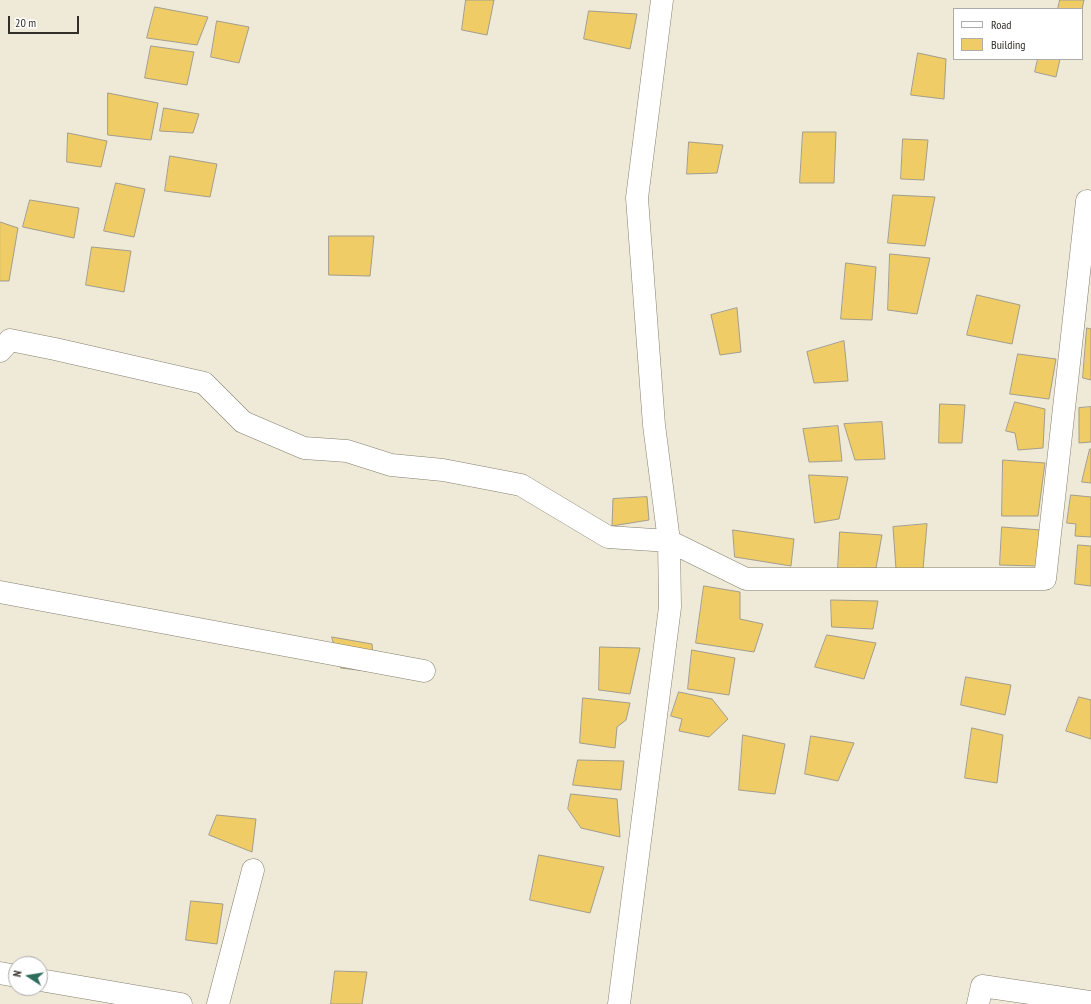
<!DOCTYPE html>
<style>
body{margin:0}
#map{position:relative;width:1091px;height:1004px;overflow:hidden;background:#efe9d7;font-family:"PT Sans Narrow",sans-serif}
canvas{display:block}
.legend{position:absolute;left:953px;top:8px;width:130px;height:52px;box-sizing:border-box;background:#fff;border:1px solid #adaca9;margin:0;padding:5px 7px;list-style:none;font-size:12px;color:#312f28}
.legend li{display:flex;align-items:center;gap:8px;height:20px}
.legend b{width:20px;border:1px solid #adaca9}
.north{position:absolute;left:8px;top:956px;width:40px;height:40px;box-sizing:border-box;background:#fff;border:1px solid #adaca9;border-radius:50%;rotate:282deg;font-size:11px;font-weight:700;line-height:16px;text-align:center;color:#312f28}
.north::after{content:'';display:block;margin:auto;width:14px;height:18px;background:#2c6c5a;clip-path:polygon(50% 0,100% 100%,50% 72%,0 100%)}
.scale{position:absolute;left:8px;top:16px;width:71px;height:18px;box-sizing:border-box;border:2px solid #312f28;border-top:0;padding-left:5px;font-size:12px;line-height:14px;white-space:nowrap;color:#312f28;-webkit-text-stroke:3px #fff;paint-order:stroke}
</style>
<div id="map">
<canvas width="1091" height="1004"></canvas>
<ul class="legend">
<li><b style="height:5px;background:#fff"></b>Road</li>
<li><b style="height:11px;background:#efcc65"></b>Building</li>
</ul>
<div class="north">N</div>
<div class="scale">20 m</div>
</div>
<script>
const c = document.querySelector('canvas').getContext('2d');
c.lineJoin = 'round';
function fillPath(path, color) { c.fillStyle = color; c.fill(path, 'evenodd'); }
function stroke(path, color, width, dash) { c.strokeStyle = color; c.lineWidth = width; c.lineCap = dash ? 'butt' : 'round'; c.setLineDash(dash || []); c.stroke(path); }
const building = new Path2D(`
 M466 0H494L487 35 462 30Z
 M1060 0H1084L1082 9H1058Z
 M155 7 208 17 197 45 147 38Z
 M589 11 637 14 630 49 584 39Z
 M217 21 249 27 239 63 211 57Z
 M151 46 194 52 187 85 145 78Z
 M918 53 946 59 944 99 911 95Z
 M1038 59H1060L1056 77 1035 72Z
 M108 93 158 103 151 140 108 135Z
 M164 108 199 114 193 133 160 131Z
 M803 132H836L834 183H800Z
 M68 133 107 141 101 167 67 162Z
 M903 139 928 140 924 180 901 179Z
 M689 142 723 145 717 173 687 174Z
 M170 156 217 164 210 197 165 191Z
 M116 183 145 189 134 237 104 231Z
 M893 195 935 197 925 246 888 243Z
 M30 200 79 208 74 238 23 227Z
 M0 222 18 228 9 281H0Z
 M329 236H374L370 276 329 275Z
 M92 247 131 251 124 292 86 285Z
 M890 254 930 258 917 314 888 310Z
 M846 263 876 267 872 320 841 319Z
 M977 295 1020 305 1012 344 967 335Z
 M737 308 741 352 720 355 711 315Z
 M1087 328 1091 329V380L1083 378Z
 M844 341 848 381 814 383 807 352Z
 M1018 354 1056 359 1049 399 1010 394Z
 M1015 402 1045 409 1043 448 1018 450 1015 433 1006 431Z
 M940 404 965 405 962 443H939Z
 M1091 407V442L1079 443V408Z
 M882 422 885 459 855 460 844 424Z
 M838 426 842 461 809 462 803 429Z
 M1090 449H1091V483L1082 482Z
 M1003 460 1045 463 1038 516H1002Z
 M809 475 848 477 839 519 815 523Z
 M1071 495 1091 497V537L1075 536 1076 524 1067 523Z
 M647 497 649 520 612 526 613 499Z
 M927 524 923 569H896L893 527Z
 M1002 527 1041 530 1036 566 1000 565Z
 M733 530 794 539 791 566 735 557Z
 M840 532 882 535 876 568 838 569Z
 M1078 545 1091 546V586L1075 584Z
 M704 586 740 592V619L763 624 754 652 696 643Z
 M831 600 878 601 873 629 832 627Z
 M827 635 876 643 864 679 815 667Z
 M332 637 372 644 375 672 341 668Z
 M600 647 640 648 630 694 599 690Z
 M692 650 735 658 729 695 688 689Z
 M966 677 1011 685 1005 715 961 705Z
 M679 692 712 699 728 719 709 737 679 731 682 719 671 716Z
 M1079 697 1091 700V739L1066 731Z
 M583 698 630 703 626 720 617 727 615 748 580 743Z
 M972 728 1003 735 997 783 965 778Z
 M743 735 785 744 775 794 739 790Z
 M811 736 854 743 838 781 805 774Z
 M578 760 624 761 621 790 573 785Z
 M571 794 617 799 620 837 581 828 568 809Z
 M217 815 256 819 252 852 209 835Z
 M539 855 604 867 590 913 530 900Z
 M191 901 223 904 217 944 186 940Z
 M335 971 367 972 362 1004H331Z`);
fillPath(building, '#efcc65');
stroke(building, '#a29d8c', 1);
const street = new Path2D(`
 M0 351 10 340 55 349 204 383 243 422 304 448 347 451 391 465 443 470 521 485 608 537 669 541 746 579H1045L1087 201
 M0 592 424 671
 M0 973 16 976
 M40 980 181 1004
 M218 1004 253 870
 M619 1004 670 607 669 541 654 425 637 198 662 0
 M978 1004 982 986 1091 1002`);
stroke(street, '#847f6f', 23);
stroke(street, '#fff', 22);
</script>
